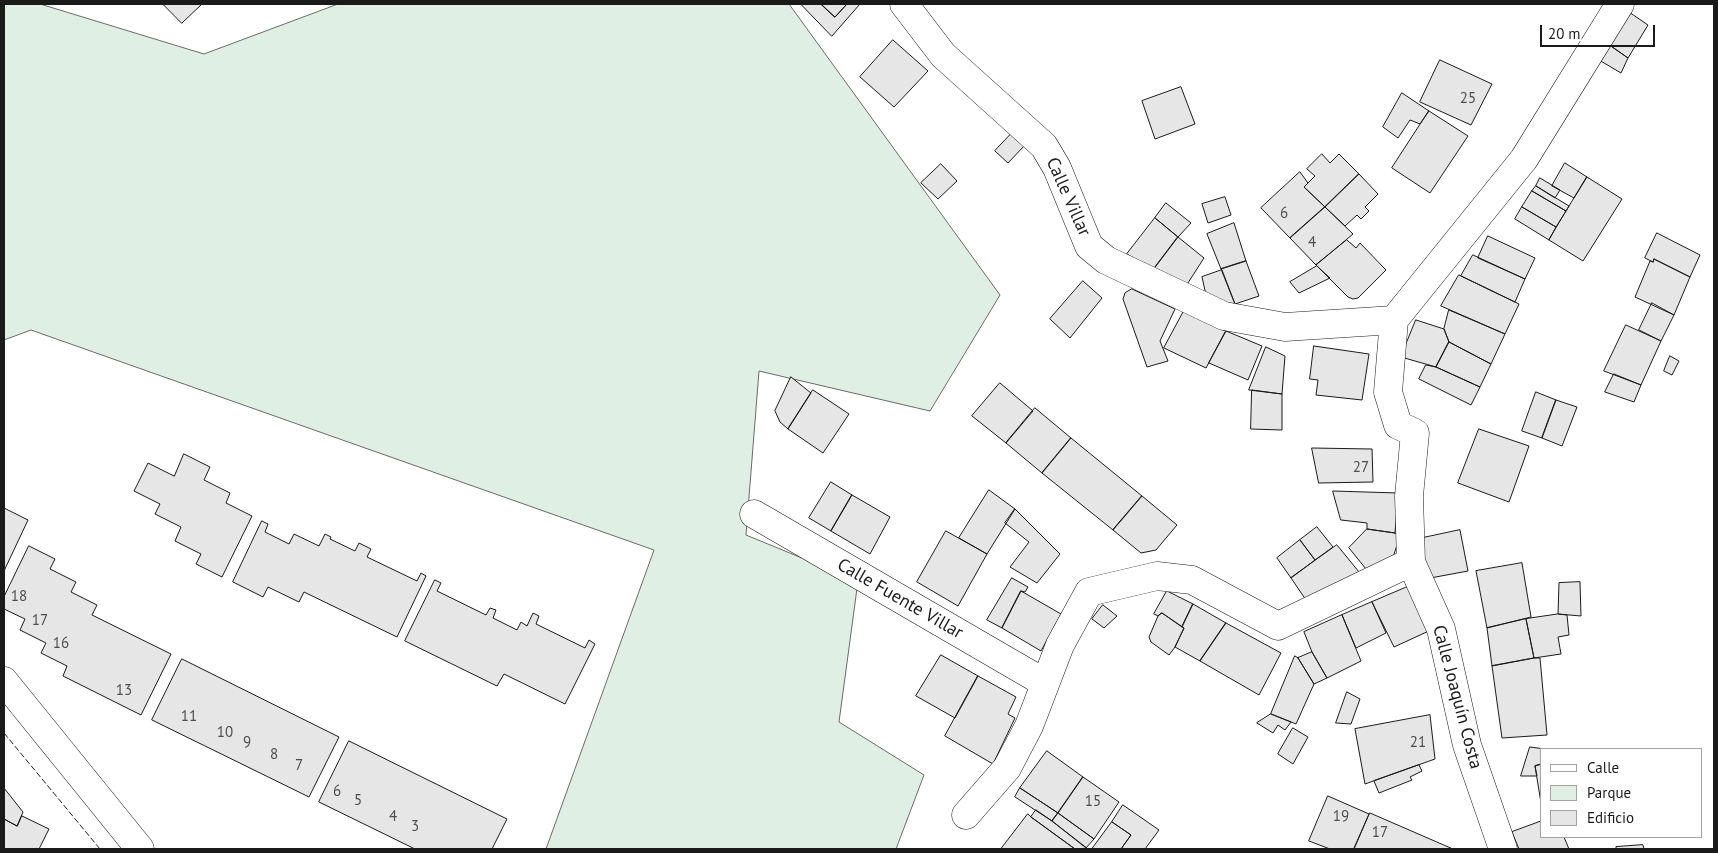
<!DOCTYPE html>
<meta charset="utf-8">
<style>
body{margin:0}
#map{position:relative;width:1718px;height:853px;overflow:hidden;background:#fff;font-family:"PT Sans",sans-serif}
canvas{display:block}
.frame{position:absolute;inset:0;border:5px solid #1a1a1a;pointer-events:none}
.legend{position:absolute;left:1540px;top:748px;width:162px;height:90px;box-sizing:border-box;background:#fff;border:1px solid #a3a3a3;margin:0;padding:6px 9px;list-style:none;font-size:15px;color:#1a1a1a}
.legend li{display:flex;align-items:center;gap:10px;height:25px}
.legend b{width:25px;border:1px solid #a3a3a3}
.scale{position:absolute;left:1540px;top:25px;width:115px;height:22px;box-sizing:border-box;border:2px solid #1a1a1a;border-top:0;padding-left:6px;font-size:15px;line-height:18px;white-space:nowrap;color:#1a1a1a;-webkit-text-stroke:4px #fff;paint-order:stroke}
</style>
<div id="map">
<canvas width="1718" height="853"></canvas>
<div class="frame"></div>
<ul class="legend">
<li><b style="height:6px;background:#fff"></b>Calle</li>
<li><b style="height:14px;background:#e0efe3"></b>Parque</li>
<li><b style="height:14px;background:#e6e6e6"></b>Edificio</li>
</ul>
<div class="scale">20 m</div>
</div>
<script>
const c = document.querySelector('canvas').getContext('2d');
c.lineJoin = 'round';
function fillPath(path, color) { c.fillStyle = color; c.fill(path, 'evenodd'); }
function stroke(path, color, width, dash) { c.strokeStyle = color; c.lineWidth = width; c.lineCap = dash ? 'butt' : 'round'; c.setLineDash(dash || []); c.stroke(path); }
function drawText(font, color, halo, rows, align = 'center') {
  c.font = font + ' "PT Sans",sans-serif'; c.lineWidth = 4; c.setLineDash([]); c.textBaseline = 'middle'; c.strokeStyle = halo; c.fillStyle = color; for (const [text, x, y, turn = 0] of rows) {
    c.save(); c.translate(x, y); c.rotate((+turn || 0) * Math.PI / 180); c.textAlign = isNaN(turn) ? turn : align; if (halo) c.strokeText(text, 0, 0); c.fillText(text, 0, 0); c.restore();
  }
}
const green = new Path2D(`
 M4 4H40L204 54 338 4H789L1000 295 930 411 759 371 746 535 858 581 839 722 924 775 896 849H546L654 550 31 330 4 340Z`);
fillPath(green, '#e0efe3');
stroke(green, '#6a6a6a', 1);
const building = new Path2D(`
 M163 4H202L182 23Z
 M801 4H821L835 17 847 4H860L832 36Z
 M821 4H847L835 17Z
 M1629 12 1648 25 1628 58 1608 44Z
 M893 40 928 71 894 107 860 77Z
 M1608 44 1628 58 1621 73 1599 60Z
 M1440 60 1492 84 1471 125 1420 102Z
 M1181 87 1195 124 1155 139 1142 101Z
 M1402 93 1429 111 1420 124 1410 120 1398 138 1383 127Z
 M1429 111 1468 136 1430 193 1392 168Z
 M1012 133 1025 145 1008 163 995 151Z
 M1322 154 1330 163 1339 154 1359 174 1325 207 1304 187 1315 176 1307 169Z
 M1565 163 1587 177 1574 198 1552 186Z
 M941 164 957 181 938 199 921 183Z
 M1300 172 1308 183 1304 187 1325 207 1290 238 1261 208Z
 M1359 174 1378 194 1365 207 1369 211 1361 219 1357 215 1345 226 1325 207Z
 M1587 177 1622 199 1583 261 1549 240Z
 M1540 178 1560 190 1555 198 1536 186Z
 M1536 186 1569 206 1566 211 1532 191Z
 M1532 191 1566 211 1556 227 1522 207Z
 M1225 197 1231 215 1208 223 1202 204Z
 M1166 203 1191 223 1178 237 1155 218Z
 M1325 207 1353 234 1316 265 1290 238Z
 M1522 207 1556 227 1549 240 1515 219Z
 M1155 218 1178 237 1153 270 1127 254Z
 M1234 223 1246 261 1221 269 1207 234Z
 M1657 233 1700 255 1690 277 1654 259 1653 262 1645 258Z
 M1488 236 1535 258 1525 279 1478 258Z
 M1178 237 1204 258 1184 289 1153 270Z
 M1347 240 1356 248 1360 243 1386 270 1358 298 1353 299 1348 297 1316 265Z
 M1473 255 1525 279 1515 302 1461 276Z
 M1654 259 1690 277 1674 315 1635 297 1650 261 1653 262Z
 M1246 261 1259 296 1235 304 1221 269Z
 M1317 266 1330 278 1299 293 1290 282Z
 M1222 270 1235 304 1217 309 1208 304 1202 277Z
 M1459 275 1519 304 1505 334 1441 306Z
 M1083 281 1102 298 1070 338 1050 319Z
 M1132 289 1175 309 1160 341 1168 361 1147 367 1123 299 1125 293Z
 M1652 303 1674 315 1661 341 1639 330Z
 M1449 310 1505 334 1491 364 1449 342 1444 329Z
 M1184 311 1226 331 1206 368 1164 348Z
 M1416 320 1444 329 1449 342 1436 367 1401 357Z
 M1626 325 1661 341 1641 385 1604 371Z
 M1226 331 1262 346 1248 380 1209 363Z
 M1449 342 1491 364 1480 387 1436 367Z
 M1314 346 1369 354 1362 400 1316 395 1318 380 1310 379Z
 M1266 347 1285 356 1282 394 1249 390Z
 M1670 356 1679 361 1672 375 1664 371Z
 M1426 365 1436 367 1480 387 1471 405 1419 379Z
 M1614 374 1641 385 1634 402 1605 392Z
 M791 377 811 393 788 429 780 422 775 411Z
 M1000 383 1033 411 1006 443 972 416Z
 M813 390 849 414 823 453 788 429Z
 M1252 390 1282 394V430L1251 429Z
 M1536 392 1556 400 1542 438 1522 431Z
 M1556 400 1577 407 1562 446 1542 438Z
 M1035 408 1071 438 1042 473 1006 443Z
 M1479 429 1529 446 1509 502 1458 483Z
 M1071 438 1142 496 1113 530 1042 473Z
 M1312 448 1372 449 1373 482 1319 483Z
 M184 454 210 467 204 480 230 493 226 503 252 516 222 577 196 564 201 554 175 541 181 527 155 514 160 504 134 491 148 463 174 476Z
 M831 482 852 495 831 531 809 518Z
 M989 490 1015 509 987 554 959 538Z
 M1333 491 1398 493 1395 533 1367 529V523L1341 520Z
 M852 495 890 517 870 554 831 531Z
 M1142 496 1177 525 1156 550 1141 553 1113 530Z
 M4 508 28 520 4 571Z
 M1015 509 1060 554 1037 583 1010 567 1029 542 1005 523Z
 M262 521 268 524 265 532 289 544 294 534 319 546 325 534 331 537 330 539 355 551 359 543 371 549 367 557 417 581 421 573 426 576 397 637 304 592 299 602 268 587 263 597 233 582Z
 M1317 527 1333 547 1315 560 1300 540Z
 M1367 529 1395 533 1400 535 1392 561 1366 569 1349 548Z
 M1460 530 1468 571 1425 579 1418 539Z
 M946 531 987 554 958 606 917 582Z
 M1300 540 1315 560 1291 578 1277 558Z
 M1337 545 1359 572 1306 600 1291 578Z
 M29 546 55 559 50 569 76 582 71 592 97 605 92 615 171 654 141 715 63 676 67 666 41 653 46 643 20 630 25 619 4 609V597Z
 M1522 563 1531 617 1487 628 1476 571Z
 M1012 578 1028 587 1025 592 1021 591 1002 628 987 620Z
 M435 580 441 583 437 591 486 615 490 608 496 610 493 618 517 630 521 622 527 626 533 613 539 616 536 624 585 648 589 640 595 644 565 704 504 674 497 686 405 641Z
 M1580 582 1581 616 1558 614 1559 583Z
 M1412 585 1431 630 1394 647 1372 602Z
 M1021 591 1061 614 1041 651 1002 628Z
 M1167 591 1193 604 1182 627 1162 613 1158 616 1154 614Z
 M1372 602 1386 633 1356 648 1342 615Z
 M1193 604 1226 623 1200 661 1175 647 1184 628 1182 627Z
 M1103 605 1117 616 1104 628 1092 619Z
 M1162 613 1184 628 1175 647 1169 655 1151 642 1149 637 1158 616Z
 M1558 614 1567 615 1569 635 1558 637 1561 654 1534 658 1526 619Z
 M1342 615 1361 661 1327 678 1312 652 1304 632Z
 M1526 619 1534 658 1492 666 1487 628Z
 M1226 623 1281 653 1259 695 1200 661Z
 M1312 652 1327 678 1314 684 1298 658Z
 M941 655 978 676 955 718 916 696Z
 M1295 656 1298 658 1314 684 1296 724 1271 714Z
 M1534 658H1540L1547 735 1502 738 1492 666Z
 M182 659 339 737 309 797 152 720Z
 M978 676 1016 697 1008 714 1015 718 993 764 945 736Z
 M1347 692 1360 699 1351 724 1336 723Z
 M1271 714 1291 722 1285 730 1278 725 1273 733 1257 723Z
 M1430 715 1435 759 1365 784 1355 729Z
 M1293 728 1308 737 1293 764 1278 754Z
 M349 741 507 819 492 849H415L319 802Z
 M1530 747 1545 749H1542V764L1535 766 1537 776H1521Z
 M1047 751 1083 777 1058 813 1020 788Z
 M1542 764V809L1535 766Z
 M1419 765 1422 771 1410 777 1412 780 1379 793 1374 781Z
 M1083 777 1119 802 1094 839 1058 813Z
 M4 788 23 812 17 826 4 819Z
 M1020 788 1058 813 1052 821 1015 797Z
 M1328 796 1369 814 1354 849H1330L1309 841Z
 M1123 805 1159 830 1145 849H1121L1131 835 1112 822Z
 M1036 810 1052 821 1088 849H1075L1031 817Z
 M1058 813 1094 839 1086 848 1052 821Z
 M1370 813 1453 849H1354Z
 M1028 814 1031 817 1075 849H1001Z
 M22 816 49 829 39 849H4V819L17 826Z
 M1542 821V837H1564L1569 849H1519L1512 832Z
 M1112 822 1131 835 1121 849H1092Z
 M1643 845 1644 849H1616V847Z`);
fillPath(building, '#e6e6e6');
stroke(building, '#1a1a1a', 1);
const minor = new Path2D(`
 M904 4 943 55 1044 146 1057 168 1089 246 1106 260 1224 316 1285 327 1394 320
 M1394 320 1388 392 1398 425 1415 433 1409 496 1411 562 1441 629 1467 745 1503 849
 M1394 320 1524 159 1620 4
 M754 514 1045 683
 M4 681 140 849
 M966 815 1007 768 1029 726 1060 645 1089 592 1157 576 1192 580 1278 626 1411 562`);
stroke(minor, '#1a1a1a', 29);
stroke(minor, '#fff', 28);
stroke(new Path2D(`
 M4 733 100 849`), '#1a1a1a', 1, [6, 2.5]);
drawText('15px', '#4d4d4d', null, [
 ["25",1468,99],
 ["6",1284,214],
 ["4",1312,243],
 ["27",1361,468],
 ["18",19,597],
 ["17",40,621],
 ["16",61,644],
 ["13",124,691],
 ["11",189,717],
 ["10",225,733],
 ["9",247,743],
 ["21",1418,743],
 ["8",274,755],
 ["7",299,766],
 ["6",337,792],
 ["5",358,801],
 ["15",1093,802],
 ["4",393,817],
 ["19",1341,817],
 ["3",415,827],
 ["17",1380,833]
]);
drawText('18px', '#1a1a1a', '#fff', [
 ["Calle Villar",1068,197,66],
 ["Calle Fuente Villar",900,599,30],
 ["Calle Joaquín Costa",1457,697,75]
]);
</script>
